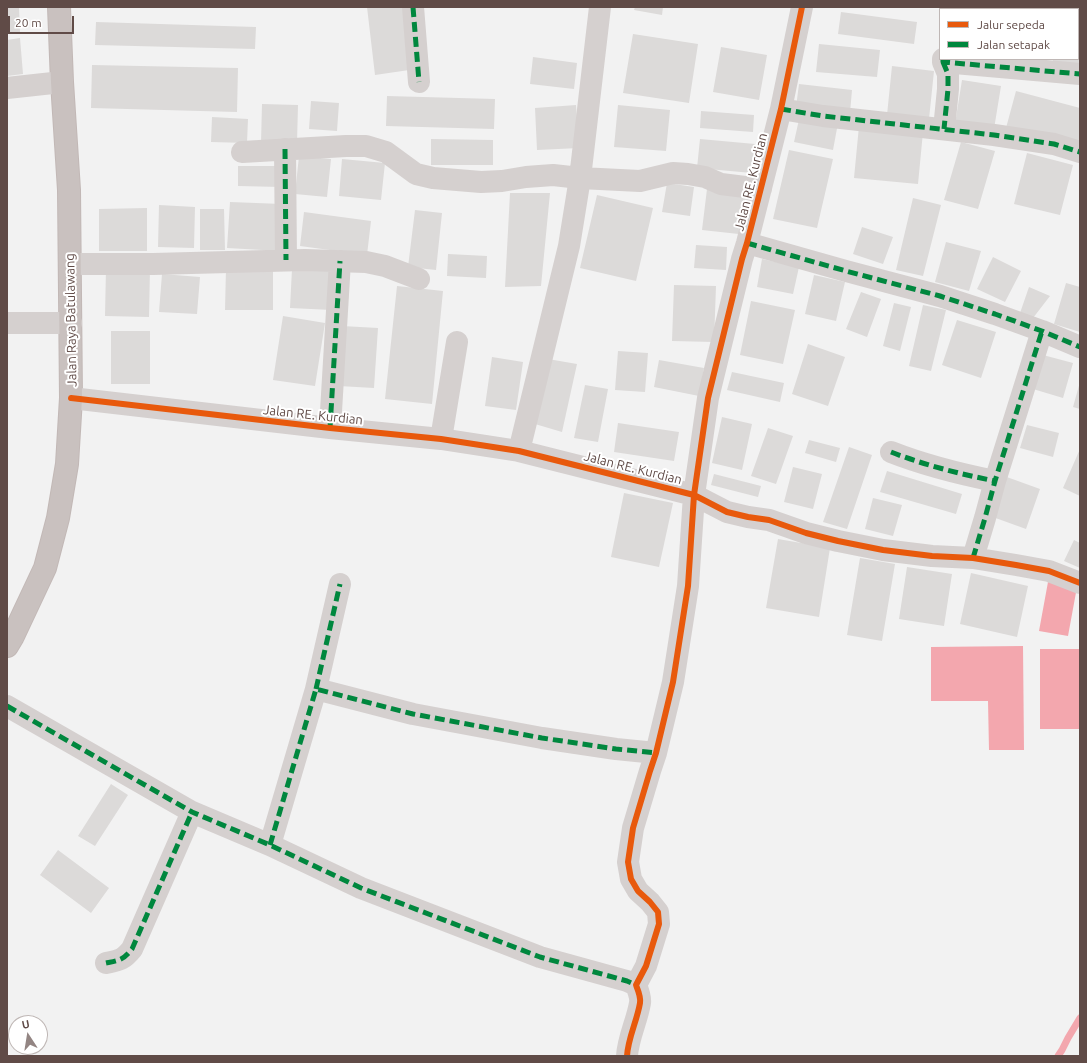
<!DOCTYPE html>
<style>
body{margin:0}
#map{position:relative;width:1087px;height:1063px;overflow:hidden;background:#f2f2f2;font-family:Ubuntu,sans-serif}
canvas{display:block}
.frame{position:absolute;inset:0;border:8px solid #604b47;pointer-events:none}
.legend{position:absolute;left:939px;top:8px;width:140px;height:52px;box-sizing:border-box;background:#fff;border:1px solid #bfb7b5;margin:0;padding:5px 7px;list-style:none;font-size:12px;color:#604b47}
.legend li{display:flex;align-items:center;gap:8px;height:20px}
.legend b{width:20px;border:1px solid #bfb7b5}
.north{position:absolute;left:8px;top:1015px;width:40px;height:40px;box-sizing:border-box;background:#fff;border:1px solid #bfb7b5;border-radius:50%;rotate:348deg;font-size:11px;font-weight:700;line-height:16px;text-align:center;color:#604b47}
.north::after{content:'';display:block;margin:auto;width:14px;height:18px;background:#938583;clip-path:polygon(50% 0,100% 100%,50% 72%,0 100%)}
.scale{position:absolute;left:8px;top:16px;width:66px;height:18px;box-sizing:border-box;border:2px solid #604b47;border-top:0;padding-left:5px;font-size:12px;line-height:14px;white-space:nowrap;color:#604b47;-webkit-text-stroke:3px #fff;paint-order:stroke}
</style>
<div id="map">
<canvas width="1087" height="1063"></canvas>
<div class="frame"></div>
<ul class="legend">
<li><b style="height:5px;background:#e8590c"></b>Jalur sepeda</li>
<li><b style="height:5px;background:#00873e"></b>Jalan setapak</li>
</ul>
<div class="north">U</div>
<div class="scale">20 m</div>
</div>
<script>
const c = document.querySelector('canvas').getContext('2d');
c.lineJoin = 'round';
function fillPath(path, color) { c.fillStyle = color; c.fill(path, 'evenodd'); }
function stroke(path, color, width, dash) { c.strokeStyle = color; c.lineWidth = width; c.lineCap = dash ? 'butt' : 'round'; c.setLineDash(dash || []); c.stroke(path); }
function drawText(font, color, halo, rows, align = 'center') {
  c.font = font + ' Ubuntu,sans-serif'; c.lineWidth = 4; c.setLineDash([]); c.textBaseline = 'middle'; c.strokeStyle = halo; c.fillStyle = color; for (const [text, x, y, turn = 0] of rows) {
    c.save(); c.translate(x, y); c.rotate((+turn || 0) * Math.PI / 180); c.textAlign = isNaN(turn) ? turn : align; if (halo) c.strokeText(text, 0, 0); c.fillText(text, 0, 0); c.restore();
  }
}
fillPath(new Path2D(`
 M1048 582 1077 587 1068 636 1039 631Z
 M1023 646 1024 750H989L988 701H931V647Z
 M1040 649H1080V729H1040Z`), '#f3a7ae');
stroke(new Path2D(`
 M1058 1056 1062 1050 1068 1038 1080 1018`), '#f3a7ae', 7);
fillPath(new Path2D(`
 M7 7H19L20 32 7 33Z
 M367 7H408L416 69 375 75Z
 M635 7H663L662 15 634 10Z
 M990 7H1007V9L990 8Z
 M841 12 917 22 914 44 838 34Z
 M96 22 256 27 255 49 95 45Z
 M633 34 698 44 689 103 623 93Z
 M20 38 23 74 7 76V40Z
 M1078 43 1080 44V67L1053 64V59H1078Z
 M819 44 880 50 877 77 816 72Z
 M721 47 767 55 759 100 713 92Z
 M533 57 577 63 574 89 530 84Z
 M92 65 238 68 237 112 91 108Z
 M892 66 934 71 929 119 887 115Z
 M962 80 1001 86 994 129 955 124Z
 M799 84 852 90 850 113 796 107Z
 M1016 91 1080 108V148L1006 128Z
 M387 96 495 99 494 129 386 126Z
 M311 101 339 103 337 131 309 129Z
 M262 104 298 105 297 143H261Z
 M576 105 579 148 537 150 535 108Z
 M618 105 670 110 666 151 614 147Z
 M701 111 754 115 753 132 700 128Z
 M800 115 838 123 833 150 794 142Z
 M212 117 248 119 247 143 211 142Z
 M859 126 923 132 918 184 854 178Z
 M431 139 493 140V165H431Z
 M700 139 755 144 752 173 697 168Z
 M961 142 995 151 978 209 944 200Z
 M789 150 833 159 817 228 773 219Z
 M1027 153 1073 165 1060 215 1014 204Z
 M299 156 331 159 327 197 295 194Z
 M342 159 385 163 381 200 339 196Z
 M238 166H282L281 187 238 186Z
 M667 183 694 187 690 216 662 212Z
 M707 189 754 195 748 235 702 230Z
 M510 193H550L541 286 505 287Z
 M597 195 653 208 636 281 580 268Z
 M913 198 941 205 923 276 896 270Z
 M230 202 282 204 280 251 227 248Z
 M159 205 195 207 194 248 158 247Z
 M147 208V251H99V209Z
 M200 209H224L225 250H200Z
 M415 210 442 213 436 270 408 267Z
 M304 212 371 221 367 255 300 246Z
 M862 227 893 237 883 264 853 254Z
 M946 242 981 251 969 291 935 282Z
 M696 245 727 247 726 270 694 268Z
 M448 254 487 256 486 278 447 276Z
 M993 257 1021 271 1005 302 977 289Z
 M762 259 799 267 793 294 757 287Z
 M106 268 150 269 149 317 105 316Z
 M226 268H273V310H225Z
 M292 269 334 271 332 310 290 308Z
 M162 274 200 277 197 314 159 312Z
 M814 275 845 282 836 321 805 314Z
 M1066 283 1080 287V332L1054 324Z
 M674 285 716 286 714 342 672 341Z
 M397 286 443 291 432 404 385 399Z
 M1029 287 1050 296 1033 318 1020 313Z
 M861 292 881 299 867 337 846 329Z
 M751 301 795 310 783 364 740 355Z
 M894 303 911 307 900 351 883 346Z
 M923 305 946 310 931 371 909 366Z
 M283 316 325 323 315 386 273 380Z
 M957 320 996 332 981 378 942 365Z
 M342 326 378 328 374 388 339 386Z
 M111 331H150V384H111Z
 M808 344 845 357 828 406 792 394Z
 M618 351 648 353 645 392 615 390Z
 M1043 355 1073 363 1063 398 1033 389Z
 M492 357 523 362 516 410 485 406Z
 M548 359 577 364 562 432 535 424Z
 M659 360 704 368 699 396 654 387Z
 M732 372 784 383 780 402 727 390Z
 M1080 382V409L1073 407Z
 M585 385 608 389 598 442 574 438Z
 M722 417 752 424 742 470 712 463Z
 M618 423 679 432 674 461 614 452Z
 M1027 425 1059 433 1053 457 1020 448Z
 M768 428 793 436 776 484 751 476Z
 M809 440 840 448 836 462 805 453Z
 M849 447 872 455 847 529 823 522Z
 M1080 449V496L1063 488Z
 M793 467 822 474 813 509 784 502Z
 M887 471 962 494 956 514 880 492Z
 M714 474 761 486 758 497 711 485Z
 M1004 476 1040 489 1026 529 990 516Z
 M624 493 673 503 659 567 611 557Z
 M873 498 902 505 893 536 865 529Z
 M778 539 830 548 819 617 766 608Z
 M1074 540 1080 543V568L1064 561Z
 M860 558 895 564 882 641 847 635Z
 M907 567 952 574 944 626 899 619Z
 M971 573 1028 586 1017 637 960 624Z
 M111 784 128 795 95 846 78 836Z
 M58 850 109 888 91 913 40 875Z`), '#dcdad9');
const highway = new Path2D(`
 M7 646 13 636 45 568 58 518 67 464 71 398 69 190 62 82 59 7`);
stroke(highway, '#c2b8b6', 24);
stroke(new Path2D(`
 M413 7 419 82
 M950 9V7
 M943 59V62L1080 74
 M943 62 948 74V89L944 129
 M7 88 62 82
 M781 109 823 116 994 135 1054 144 1080 152
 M285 149 286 260
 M242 152 346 146H366L386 152 416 174 433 178 481 182 502 181 526 177 553 175 580 178 600 7
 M747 243 846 271 940 296 995 314 1042 331 1080 347
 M70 264H153L305 260 366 262 385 266 419 279
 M7 323H71
 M71 398 330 428 441 439 519 451 694 495 708 398 742 259 747 243 781 109 802 7
 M330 428 340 261
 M441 439 457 342
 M519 451 569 246 580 178 640 181 673 173 688 174 705 177 721 184 761 189
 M891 452C924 465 960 474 995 481
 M973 558 985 518 995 481 1042 331
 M316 689 340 584
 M7 706 192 812 270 845 361 888 540 957 627 981 636 985
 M270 845 316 689 413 714 542 738 616 749 656 753
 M106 963C120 960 123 960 132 949L192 812
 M627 1056C628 1038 637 1021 640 1003 641 997 638 990 636 985L646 966 659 924 658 912 650 902 638 891 631 879 628 862 633 828 650 771 656 753 673 682 688 586 694 495 727 512 748 517 769 520 806 533 838 541 883 550 932 556 973 558 1016 565 1049 571 1080 583`), '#d5d0cf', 22);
stroke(highway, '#c9c1bf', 22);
stroke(new Path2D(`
 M413 7 419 82
 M950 9V7
 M943 59V62L1080 74
 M943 62 948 74V89L944 129
 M781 109 823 116 994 135 1054 144 1080 152
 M285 149 286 260
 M747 243 846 271 940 296 995 314 1042 331 1080 347
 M330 428 340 261
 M891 452C924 465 960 474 995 481
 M973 558 985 518 995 481 1042 331
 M316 689 340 584
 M7 706 192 812 270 845 361 888 540 957 627 981 636 985
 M270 845 316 689 413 714 542 738 616 749 656 753
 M106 963C120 960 123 960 132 949L192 812`), '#00873e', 5, [10, 5]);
stroke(new Path2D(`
 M71 398 330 428 441 439 519 451 694 495 708 398 742 259 747 243 781 109 802 7
 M627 1056C628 1038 637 1021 640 1003 641 997 638 990 636 985L646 966 659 924 658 912 650 902 638 891 631 879 628 862 633 828 650 771 656 753 673 682 688 586 694 495 727 512 748 517 769 520 806 533 838 541 883 550 932 556 973 558 1016 565 1049 571 1080 583`), '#e8590c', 6);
drawText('13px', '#604b47', '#fff', [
 ["Jalan RE. Kurdian",751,182,-76],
 ["Jalan Raya Batulawang",71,320,-91],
 ["Jalan RE. Kurdian",313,415,6],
 ["Jalan RE. Kurdian",633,468,14]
]);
</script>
